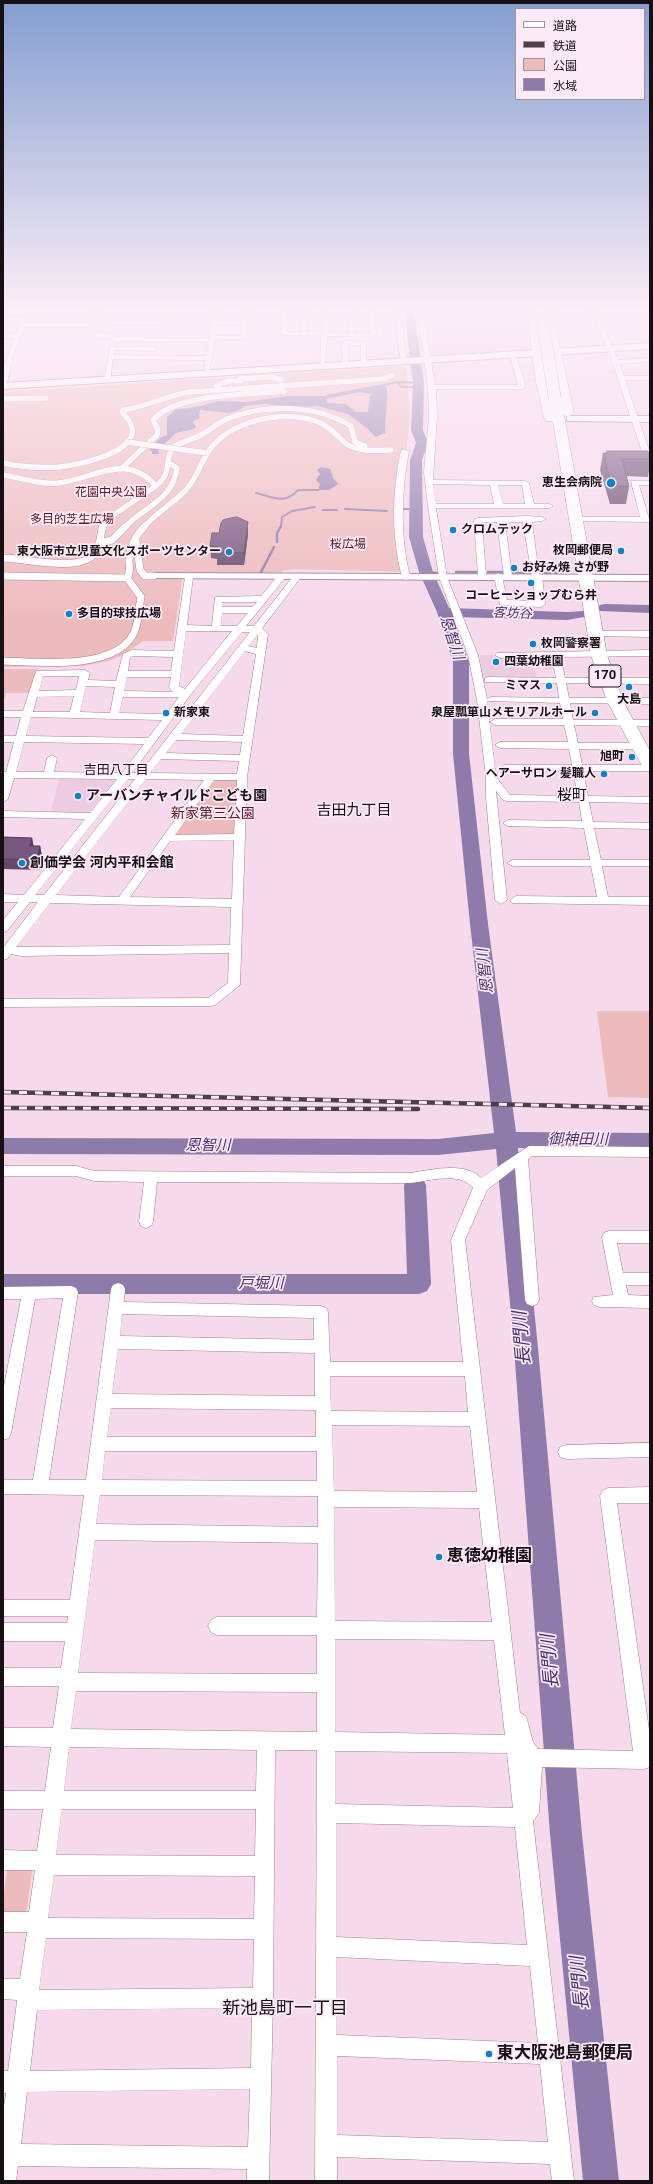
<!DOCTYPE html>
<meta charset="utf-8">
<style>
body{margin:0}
#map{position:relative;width:653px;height:2184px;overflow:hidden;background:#f6daec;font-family:Roboto,"Noto Sans JP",sans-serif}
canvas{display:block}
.frame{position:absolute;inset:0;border:4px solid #180f15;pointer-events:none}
.legend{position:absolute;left:515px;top:8px;width:130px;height:92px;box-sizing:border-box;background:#fcebf6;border:1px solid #a1939c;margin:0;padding:5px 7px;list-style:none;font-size:12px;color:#180f15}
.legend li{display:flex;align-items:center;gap:8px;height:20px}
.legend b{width:20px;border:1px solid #a1939c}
</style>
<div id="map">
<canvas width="653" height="2184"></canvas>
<div class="frame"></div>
<ul class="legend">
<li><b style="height:5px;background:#fff"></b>道路</li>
<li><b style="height:5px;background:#4b3e47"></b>鉄道</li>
<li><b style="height:11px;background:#eebbbd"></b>公園</li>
<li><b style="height:11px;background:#8e7bac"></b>水域</li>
</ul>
</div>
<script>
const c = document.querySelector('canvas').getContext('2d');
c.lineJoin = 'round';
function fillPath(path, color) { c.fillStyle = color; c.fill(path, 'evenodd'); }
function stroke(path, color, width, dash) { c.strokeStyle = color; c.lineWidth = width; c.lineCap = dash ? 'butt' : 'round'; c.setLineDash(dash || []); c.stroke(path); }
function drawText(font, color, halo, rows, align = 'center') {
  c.font = font + ' Roboto,"Noto Sans JP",sans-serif'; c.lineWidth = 3.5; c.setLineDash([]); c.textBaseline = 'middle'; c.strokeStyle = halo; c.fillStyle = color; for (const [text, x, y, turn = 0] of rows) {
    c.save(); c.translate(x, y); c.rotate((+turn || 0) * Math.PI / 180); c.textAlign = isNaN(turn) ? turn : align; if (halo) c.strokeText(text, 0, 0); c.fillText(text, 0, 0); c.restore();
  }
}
fillPath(new Path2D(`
 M423 310H526L532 346 527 350 429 356Z
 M479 655H495L496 657H553L556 669H535L537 679H483Z
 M59 778 112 779 114 782 90 811 86 813 51 812Z`), '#edcbe1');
fillPath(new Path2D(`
 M404 366 407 371 410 414 406 459 401 458V572L295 569 285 570 278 574 183 575 173 641H143L123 655 108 661 83 666 3 667V392Z
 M3 669H37L30 693H6L3 703Z
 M232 777 237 782 235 833 228 836H177L173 833 210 782 220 778Z
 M597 1011H650V1098L608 1097Z
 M8 1864H33L26 1917 3 1918V1899Z`), '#eebbbd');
fillPath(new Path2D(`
 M383 384 387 388C388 404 385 417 385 433L375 437 368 429 348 414 317 406 295 407 264 404 245 406 239 410 229 413 200 410 199 419 193 421 196 427 194 429 176 433 158 450 159 454H152V451L149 450 160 438 167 435V417L175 410 201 406 218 401 246 402 288 396H325L326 395ZM360 392 370 394 368 412H357L345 404 328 403 326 399Z
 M321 467 330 469 334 480 338 483 337 485 329 490H318L320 484 316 480 320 474 317 470Z`), '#8e7bac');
stroke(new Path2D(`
 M397 382 401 387H419
 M384 385 397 382 419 383
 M256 493C273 497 285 505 298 490H318
 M345 509 387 511
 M402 509H414
 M323 510H337
 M281 527 282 517 292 511 315 507`), '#8e7bac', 2);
stroke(new Path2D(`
 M277 542V533L281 526
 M426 572 437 573
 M456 572H476
 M488 572H503
 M512 573H531
 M538 573H563
 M256 574H260L274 547`), '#8e7bac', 2.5);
fillPath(new Path2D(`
 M404 310H414L424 383 423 430 428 443 422 460 423 537 433 572 449 608 567 612 584 611 586 614 584 617 567 620 453 617 469 662V754L488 924 516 1132 650 1133V1149L518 1148 538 1348 582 1834 619 2181H583L550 1834 514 1348 496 1149 438 1155 3 1154V1138L438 1139 494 1133 470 924 453 754V662L437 612 419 572 409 537 410 460 416 443 411 430 413 383Z
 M605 604 650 605V613L600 611 598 608 600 605Z
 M415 1176 423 1179 426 1185 431 1284 427 1291 419 1294H3V1274H407L404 1185 407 1179Z`), '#8e7bac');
const pedestrianFar1 = new Path2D(`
 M240 379 271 377 281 380
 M219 386H216L228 381H241
 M3 399 46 398
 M3 463C21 467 40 468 59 467 77 465 127 455 132 434 134 425 127 418 122 412L124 410C147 406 167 396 189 392L383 379 393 375
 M121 469 157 435 158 430 153 420C175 393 250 395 284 391
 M3 475C21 478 40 485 58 483 95 479 125 451 156 486L112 516 102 527
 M156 486C174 471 163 461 173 447 181 441 192 440 201 435 210 430 218 423 227 419 265 403 317 405 351 426L355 442 365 446
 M125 527C146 505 172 501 177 468L169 463
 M144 527C156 513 172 504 185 491 196 480 200 465 208 452 230 420 281 410 316 421 329 426 334 433 344 442 357 453 376 450 391 450`);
const pedestrian = new Path2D(`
 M134 541H136L140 570 145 576H153
 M99 543 112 540 126 526
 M3 558C26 558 84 575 97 550 101 542 100 533 103 526
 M3 576 127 578
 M3 661C38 662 108 670 131 638 139 627 138 610 141 597L127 578C131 572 129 567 129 560 130 547 136 535 145 526`);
const minor = new Path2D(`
 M97 310H103L95 332 114 334 117 337 209 338 212 318H170L164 325H116L113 323 116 321H162L168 314H212L213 310H222L219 312 218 321H242L244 310H250L245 339 215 340 209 374 204 373 205 360 113 359 110 380 104 381 110 347H154L157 349 154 351 115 350 114 355 206 356 208 342 113 341 110 338H96L88 333 89 327H25L13 355 7 383 3 385V369L14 338H3V334H15L21 320 3 321V317L33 316 36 318 28 320 27 323H91ZM217 325H242L240 336H216Z
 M282 310H288L287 332H301V310H307V332H321L323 310H329L328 332 349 333 348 310H354L355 333H370L369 310H375L376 335 373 337 327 336 325 366 320 367 321 336 282 335Z
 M394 310H400L407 362 404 364 401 362Z
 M417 310H423L435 385H518L510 355 513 353 516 355 526 387 522 389H436L437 417 433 480 525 481 529 483 534 504H549L553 506 549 508H436L447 577 478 655 487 699 491 697 559 698 557 683 485 682V678L488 677 556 678 552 657 500 658 495 655 497 653 650 650V656L561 657 565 678H650V684L566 683 569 698H650V704L570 703 573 720H650V726L574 725 578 743H640L645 746 640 749H579L582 765H650V771H583L588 796 650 797V803L589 802 593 822 650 823V829L594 828 601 860H650V866H602L608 897H650V905L512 903 510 900 516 896 597 897 591 866H513L507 863 513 860H590L584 828 508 826 503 823 508 820 582 821 579 802 507 801 503 800 496 791 507 900 501 904 495 900 486 797V777L477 700 468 655 439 577 428 506 424 472 429 417 428 387ZM433 484 490 485 494 504H436ZM498 485H522L525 504H503ZM487 701 560 703 563 719H495L490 722 495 725H564L568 742H500L495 745 500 748 569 749 572 765H504L499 768 504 771H573L578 796 510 795 496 777Z
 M590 310H596L618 360 650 358V362L620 364 624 376H650V380H625L650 453V466L646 464 608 349Z
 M345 341 366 342V365L361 364V345H348V365L343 366 342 343Z
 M402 449 409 451C401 494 400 535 410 577L406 580 402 577C393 543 392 508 397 473 398 466 399 456 402 449Z
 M631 481H650V485H639L650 522 576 521 572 519 576 517H640Z
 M527 516 542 517 546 519 542 521 532 522 539 574 542 576 545 604 541 607 500 605 494 576 498 573 502 576 507 600 536 601 523 522H505L512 576 508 579 504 576 497 522H482L486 576 482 579 478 576 474 520 478 518Z
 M189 574 193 577 187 625 212 626 215 597 261 596 279 574H285V578L246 626H254L295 574 302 576 262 628 268 634 247 777 240 985 215 1005 211 1006 3 1007V999L208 998 228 983 229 953 21 956 11 954 7 959 3 960V948L38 902H30L7 931 3 932V920L18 902H3V894L24 895 85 819 3 817V811L90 813 117 779 14 778 8 799 3 802V772H6L14 742H3V736H16L21 717H3V711H23L36 671 85 670 90 673 88 680 116 681 123 654 132 650 174 651 185 577ZM222 602H257L252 607H222ZM222 613H248L237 626H221ZM186 631H232L185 689 179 686ZM242 632H250L140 773H132L191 694ZM258 634 257 648 248 646ZM245 651 256 654 243 736 181 734ZM134 656 173 657 171 671H128L130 657ZM43 676H79L76 690 39 691ZM127 677H171L169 687 173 692 124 691ZM86 686 115 687 110 713 80 712ZM74 696 70 712H33L37 697ZM123 697H179L166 714 119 713ZM31 717 162 720 148 738 26 736ZM176 740 242 742 240 755 166 753ZM24 742 144 744 122 773 54 772 57 758 52 755 47 758 44 772H16ZM161 759 239 761 237 774 150 773ZM128 779H135L44 895H35ZM146 779 204 780 119 897 56 895ZM214 780H237L234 834 175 835ZM234 840 232 899 130 897 170 841ZM50 903 231 907 230 945 16 947Z
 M596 631H650V637L593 636 591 634Z
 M529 1146 650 1147V1157L532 1156 528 1159 539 1300 537 1304 532 1306 527 1304 525 1300 515 1168 487 1190 465 1240 520 1713 526 1716 533 1742 538 1749 633 1751 600 1496 602 1491 608 1488 650 1487V1503H617L650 1737V1767L644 1769 542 1767 539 1813 533 1821 574 2181H552L550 2164 337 2157V2181H315L317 1750H275L273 1998 269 2181H247V2169L18 2166 16 2181H3V2112L6 2093H3V2071H8L17 2002V2000L3 1999V1979H20L27 1932H3V1912H29L35 1870H3V1850L37 1851 43 1809H3V1791H45L51 1747 3 1746V1728H53L59 1686H3V1668H61L65 1641H3V1623H67L68 1616H3V1600H70L84 1495 3 1494V1480H33L63 1298 35 1299 11 1433 9 1438 3 1440V1391L21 1299H3V1287L71 1286 76 1288 78 1292 49 1480H86L111 1289 113 1285 118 1283 123 1285 125 1289 124 1302 321 1306 326 1308 328 1312 330 1362H463L451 1240 473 1188C459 1171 430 1181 410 1183L157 1182 153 1222 151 1226 146 1228 141 1226 139 1222 144 1182 94 1181 76 1176H3V1166H76L94 1171 410 1173C431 1170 465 1161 481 1178ZM122 1314 314 1318V1340L120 1336ZM118 1349 315 1353V1396L112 1394ZM330 1376H465L468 1412 331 1411ZM111 1408 316 1410V1437H107ZM332 1425 470 1426 477 1492 334 1491ZM105 1451H317V1481L102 1480ZM100 1495 318 1496V1527L96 1524ZM334 1507 479 1508 492 1622 335 1621ZM95 1540 318 1543 317 1617H217L211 1620 208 1626 211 1632 217 1635H317V1674L78 1673ZM335 1639 494 1640 505 1735 335 1732ZM76 1691 317 1692V1732L71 1729ZM69 1747 257 1750 256 1791H64ZM335 1751 507 1753 513 1808 335 1804ZM62 1809H256L255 1856 56 1855ZM336 1823 515 1827 527 1945 336 1937ZM54 1875 255 1876 254 1919 48 1918ZM46 1938 254 1939 253 1988 39 1990ZM336 1957 530 1966 538 2043 336 2035ZM252 2008 251 2068 30 2071 37 2010ZM337 2056 540 2064 548 2142 337 2135ZM250 2089 248 2147 21 2144 27 2092Z
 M609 1231H650V1243H617L623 1273H650V1285H626L628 1295 650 1296V1308L599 1307 594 1305 592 1301 594 1297 613 1295 602 1237 604 1233Z
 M650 1443V1457L566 1459 560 1457 558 1452 560 1447 566 1445Z`);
const tertiary = new Path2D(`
 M570 416H650V422L567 421V417Z
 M153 573 650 575V581L149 578 148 576 149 574Z`);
const secondary = new Path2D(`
 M650 343V349L3 389V383Z`);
const trunk = new Path2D(`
 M527 310H537L551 396H559L542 310H552L574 413 568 417 564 415 607 655 623 701 650 751V771L644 770 642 766 607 701 591 655 553 421H546L544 418 535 377Z`);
stroke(pedestrianFar1, '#9c8393', 6);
stroke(pedestrian, '#9c8393', 8);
stroke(minor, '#9c8393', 1);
stroke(tertiary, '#9c8393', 2);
stroke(secondary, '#9c8393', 2);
stroke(trunk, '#9c8393', 1);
stroke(pedestrianFar1, '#fff', 5.5);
stroke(pedestrian, '#fff', 7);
fillPath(minor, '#fff');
fillPath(tertiary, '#fff');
fillPath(secondary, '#fff');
fillPath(trunk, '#fff');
const rail = new Path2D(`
 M3 1092 650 1108
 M3 1108 418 1109`);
stroke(rail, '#4b3e47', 4.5);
stroke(rail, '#fcebf6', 3, [8]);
const pedestrianBridge = new Path2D(`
 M127 442 207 453`);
const trunkBridge = new Path2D(`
 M541 312 555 399`);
stroke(pedestrianBridge, '#9c8393', 6, []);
stroke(trunkBridge, '#9c8393', 13, []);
stroke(pedestrianBridge, '#fff', 5.5);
stroke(trunkBridge, '#fff', 12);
fillPath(new Path2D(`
 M607 451 650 458V463L648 477 626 476 629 487 626 504H610L600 470 603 453H607Z
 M248 522V534L244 565H217V559L211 558 210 546 219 533Z
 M3 837 32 838 33 846H40L42 856 39 870 3 869Z`), '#664a6d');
fillPath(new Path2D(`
 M248 522V534L244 565V553Z
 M32 838 34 848 30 846Z
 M40 846 42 856 39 870 37 860Z`), '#533c59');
const building = new Path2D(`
 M607 451H648L650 459H622L629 487 612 486 603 453H608Z
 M237 517 248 522 244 553 217 552V546H210L212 533H219L221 523 223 520Z
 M3 837 32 838 30 846H40L37 860 3 859Z`);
fillPath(building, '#77567f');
stroke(building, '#533c59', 1);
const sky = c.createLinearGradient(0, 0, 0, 616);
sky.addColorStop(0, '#849dd0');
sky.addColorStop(0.5, '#fbeef6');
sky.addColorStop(1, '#fbeef600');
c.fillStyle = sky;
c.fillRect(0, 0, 653, 616);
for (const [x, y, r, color] of [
 [611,483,5,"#1082cb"],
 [453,530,4,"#1082cb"],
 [621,551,4,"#1082cb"],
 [229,552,4,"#1082cb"],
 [514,568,4,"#1082cb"],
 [531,583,4,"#1082cb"],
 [69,614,4,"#1082cb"],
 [533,644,4,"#1082cb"],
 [496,662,4,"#1082cb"],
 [549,686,4,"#1082cb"],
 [629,687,4,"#1082cb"],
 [166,713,4,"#1082cb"],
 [595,713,4,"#1082cb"],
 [632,757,4,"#1082cb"],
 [604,774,4,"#1082cb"],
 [78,796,4,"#1082cb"],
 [22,863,4,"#1082cb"],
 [439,1557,4,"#1082cb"],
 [489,2054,4,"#1082cb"]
]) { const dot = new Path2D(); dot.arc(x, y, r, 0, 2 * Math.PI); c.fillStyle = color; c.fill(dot); stroke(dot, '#fcebf6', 1.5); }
drawText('bold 12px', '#180f15', '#fcebf6', [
 ["恵生会病院",602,483],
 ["クロムテック",461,530,"left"],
 ["枚岡郵便局",613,551],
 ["東大阪市立児童文化スポーツセンター",221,552],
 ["お好み焼 さが野",522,568,"left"],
 ["コーヒーショップむら井",531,596,"center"],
 ["多目的球技広場",77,614,"left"],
 ["枚岡警察署",541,644,"left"],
 ["四葉幼稚園",504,662,"left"],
 ["ミマス",541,686],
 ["大島",629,700,"center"],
 ["新家東",174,713,"left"],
 ["泉屋瓢箪山メモリアルホール",587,713],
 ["旭町",624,757],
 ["ヘアーサロン 髪職人",596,774]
], 'right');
drawText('12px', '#5f1622', '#fcebf6', [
 ["花園中央公園",111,493],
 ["多目的芝生広場",72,520],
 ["桜広場",348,545]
]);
drawText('italic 13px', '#4a2f6d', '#fcebf6', [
 ["客坊谷",512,614,2]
]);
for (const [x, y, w] of [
 [605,676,32]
]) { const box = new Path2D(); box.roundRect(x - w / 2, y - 11, w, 22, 3); c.fillStyle = '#fcebf6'; c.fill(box); stroke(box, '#180f15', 1); }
drawText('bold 13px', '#180f15', null, [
 ["170",605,676]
]);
drawText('13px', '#180f15', '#fcebf6', [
 ["吉田八丁目",116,771]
]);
drawText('bold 14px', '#180f15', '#fcebf6', [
 ["アーバンチャイルドこども園",86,796],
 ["創価学会 河内平和会館",30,863]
], 'left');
drawText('14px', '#5f1622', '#fcebf6', [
 ["新家第三公園",213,814]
]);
drawText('italic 15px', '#4a2f6d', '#fcebf6', [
 ["恩智川",451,638,72],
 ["恩智川",486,971,-97],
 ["御神田川",578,1140],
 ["恩智川",208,1146],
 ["戸堀川",261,1284]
]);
drawText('15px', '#180f15', '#fcebf6', [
 ["桜町",572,796],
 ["吉田九丁目",354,811]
]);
drawText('bold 17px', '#180f15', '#fcebf6', [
 ["恵徳幼稚園",447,1557],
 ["東大阪池島郵便局",497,2054]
], 'left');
drawText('italic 18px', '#4a2f6d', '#fcebf6', [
 ["長門川",523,1338,-95],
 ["長門川",551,1661,-95],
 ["長門川",581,1983,-96]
]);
drawText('18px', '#180f15', '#fcebf6', [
 ["新池島町一丁目",285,2009]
]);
</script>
